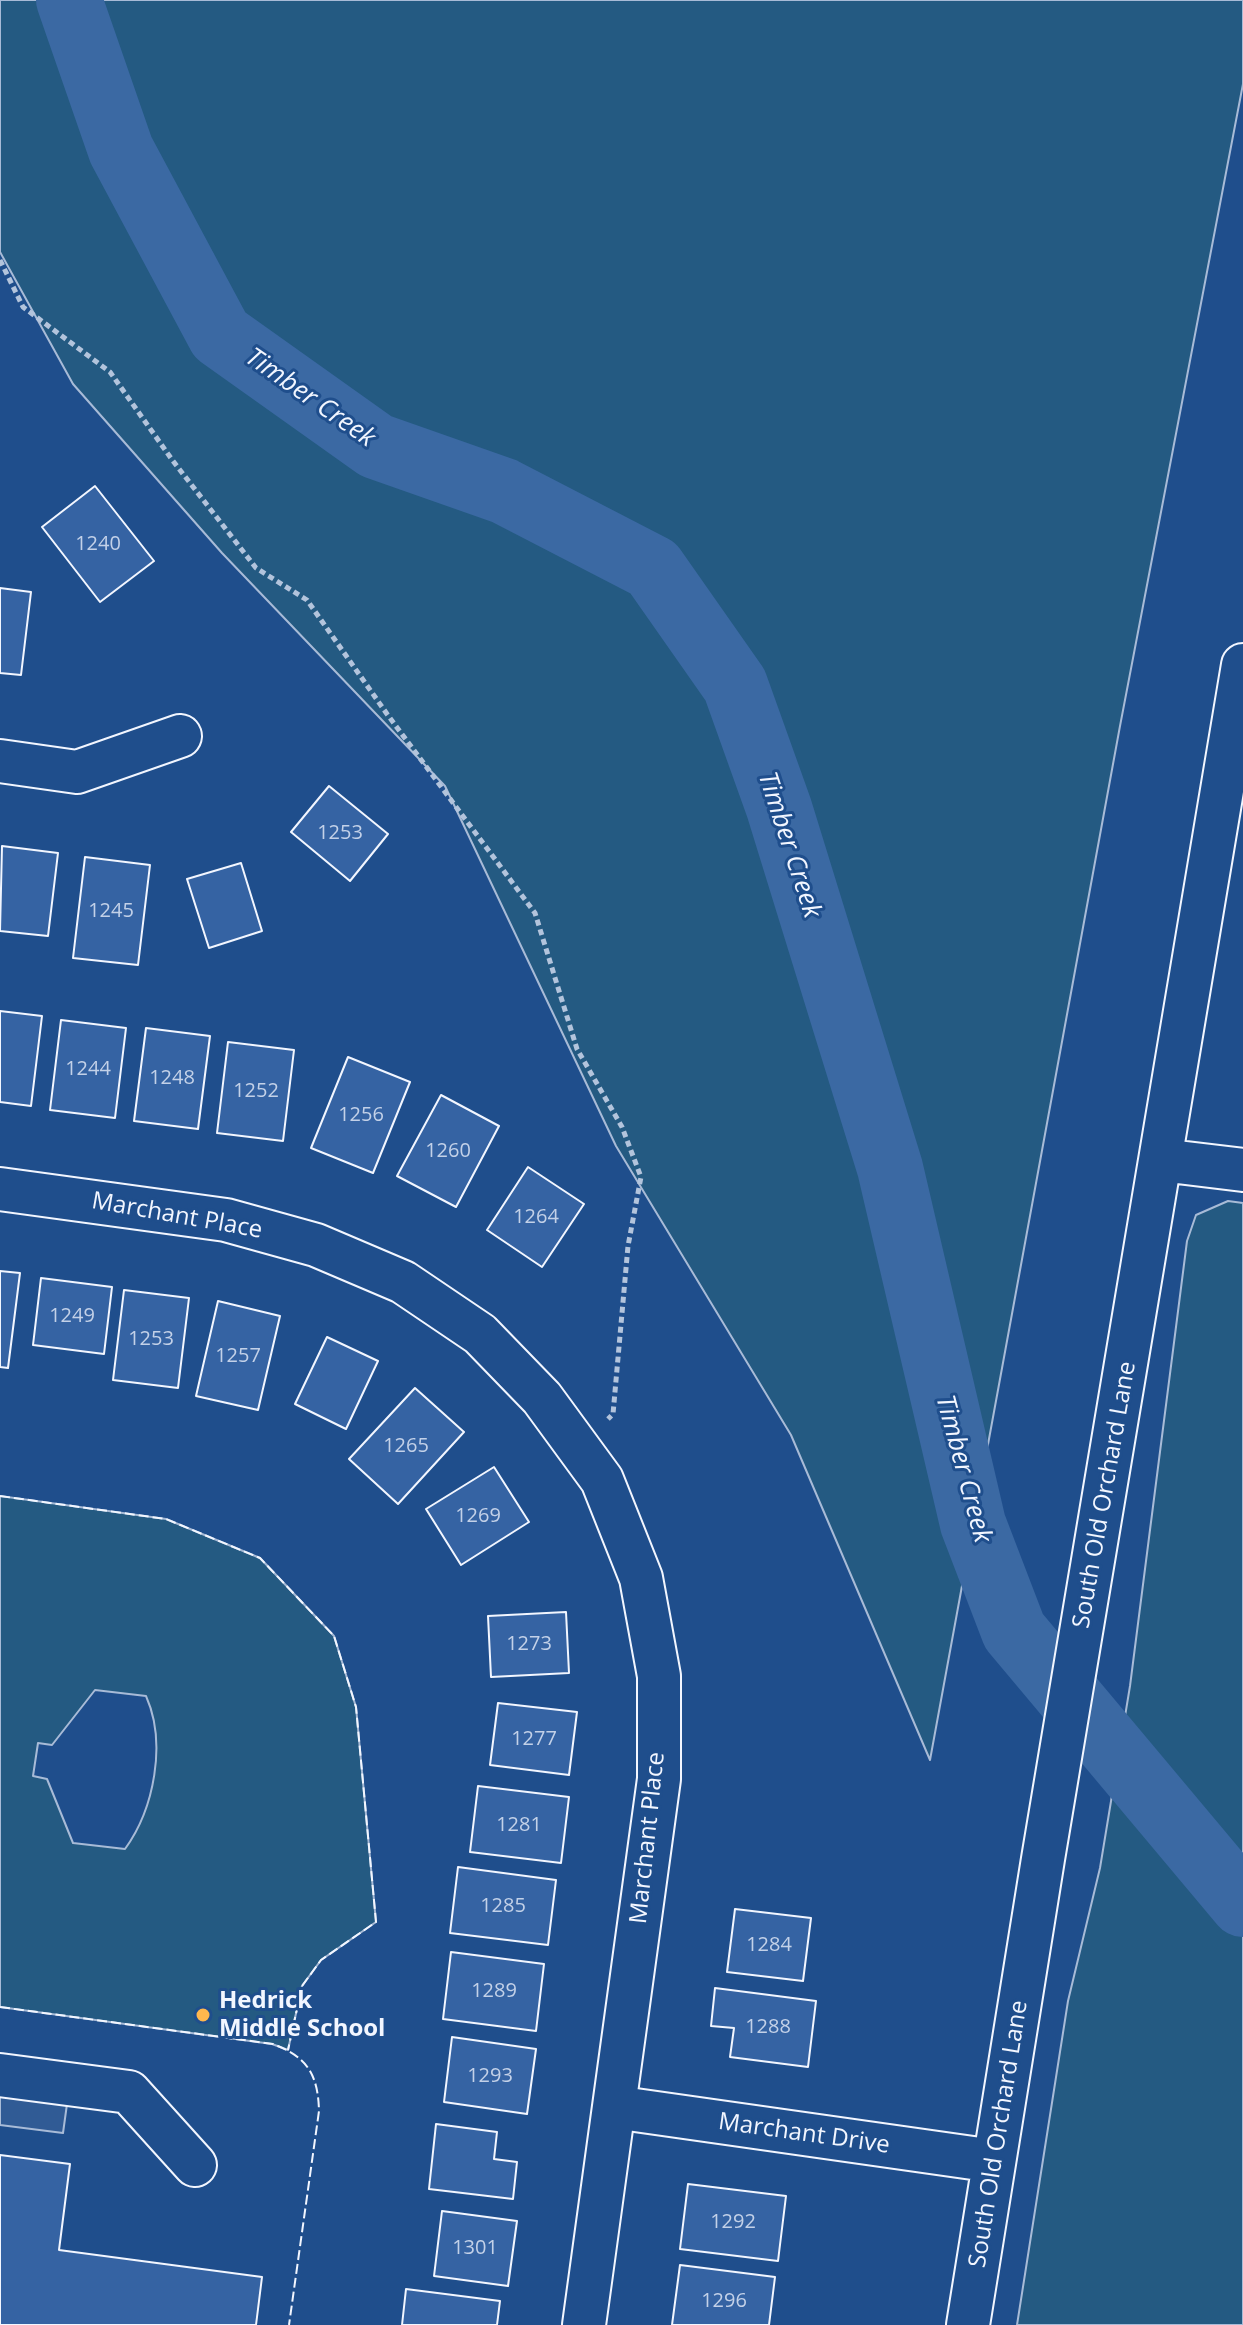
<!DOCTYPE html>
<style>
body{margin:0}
canvas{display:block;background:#1f4e8c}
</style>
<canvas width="1243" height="2325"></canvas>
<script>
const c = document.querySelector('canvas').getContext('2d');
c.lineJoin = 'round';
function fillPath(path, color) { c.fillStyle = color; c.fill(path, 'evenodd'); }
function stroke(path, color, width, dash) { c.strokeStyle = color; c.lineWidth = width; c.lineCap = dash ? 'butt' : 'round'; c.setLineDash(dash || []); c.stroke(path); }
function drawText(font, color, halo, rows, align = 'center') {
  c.font = font + ' "Open Sans",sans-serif'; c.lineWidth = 6; c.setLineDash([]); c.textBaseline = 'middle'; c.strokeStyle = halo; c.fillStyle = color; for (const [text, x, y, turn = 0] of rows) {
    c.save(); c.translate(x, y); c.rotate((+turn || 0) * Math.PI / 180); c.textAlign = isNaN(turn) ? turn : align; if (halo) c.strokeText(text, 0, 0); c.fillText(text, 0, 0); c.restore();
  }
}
const green = new Path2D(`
 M0 0H1243V84L1120 726 930 1760 791 1435 616 1146 445 786 222 553 73 384 0 252Z
 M1228 1201 1243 1203V2325H1017L1068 2001 1100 1868 1130 1686 1187 1241 1196 1215Z
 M0 1496 166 1519 260 1558 334 1636 356 1707 376 1922 321 1960 302 1986 288 2050 272 2044 0 2007ZM95 1690 146 1696C167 1743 154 1809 125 1849L73 1843 47 1779 33 1776 38 1743 52 1745Z`);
fillPath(green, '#245a82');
stroke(green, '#a8bbd7', 2);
const parking = new Path2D(`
 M0 2095 67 2104 63 2133 0 2125Z`);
fillPath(parking, '#305b95');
stroke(parking, '#a8bbd7', 2);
stroke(new Path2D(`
 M69 0 121 150 220 335 376 446 504 491 653 568 735 685 779 808 890 1168 973 1524 1014 1631 1243 1904`), '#3b69a3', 66);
const building = new Path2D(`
 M95 486 154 561 100 602 42 527Z
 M0 588 31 592 21 675 0 673Z
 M329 786 388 834 350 881 291 832Z
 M2 846 58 853 48 936 0 931Z
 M85 857 150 865 138 965 73 958Z
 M241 863 262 931 209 948 187 879Z
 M0 1011 42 1016 31 1106 0 1102Z
 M61 1020 126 1028 115 1118 50 1110Z
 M146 1028 210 1036 198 1129 134 1121Z
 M228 1042 294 1050 283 1141 217 1133Z
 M348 1057 410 1082 373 1173 311 1148Z
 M441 1095 499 1126 456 1207 397 1176Z
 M528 1167 584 1204 542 1267 487 1230Z
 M0 1271 20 1273 8 1368 0 1367Z
 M41 1278 112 1287 104 1354 33 1345Z
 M124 1290 189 1298 178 1388 113 1380Z
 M218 1301 280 1316 258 1410 196 1396Z
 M327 1337 378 1361 346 1429 295 1404Z
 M415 1388 464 1432 398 1504 349 1459Z
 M494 1467 529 1522 461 1565 426 1509Z
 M566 1612 569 1673 491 1677 488 1616Z
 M498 1703 577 1712 569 1775 490 1765Z
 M478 1786 569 1797 561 1863 470 1852Z
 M458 1867 556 1880 548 1945 450 1933Z
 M735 1909 811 1918 803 1981 727 1972Z
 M451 1952 544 1964 536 2031 443 2019Z
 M715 1988 816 2001 808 2067 730 2057 734 2028 711 2026Z
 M452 2037 536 2049 527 2114 444 2102Z
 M436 2124 497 2132 494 2159 517 2162 513 2199 429 2189Z
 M0 2155 70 2164 59 2250 262 2277 256 2325H0Z
 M688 2184 786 2196 778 2261 680 2249Z
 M442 2211 517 2221 508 2286 434 2276Z
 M680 2265 775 2277 769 2325H672Z
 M406 2289 500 2301 497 2325H402Z`);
fillPath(building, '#3563a3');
stroke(building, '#f2f6ff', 2);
const minor = new Path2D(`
 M0 761 77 772 180 736
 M1161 1160 1243 1170
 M0 1189 226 1220 316 1245 403 1282 480 1334 542 1398 602 1480 641 1578 659 1676V1779L584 2325
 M0 2075 129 2092 195 2165
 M614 2107 994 2161
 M968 2325 1043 1859 1243 665`);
stroke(minor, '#f2f6ff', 46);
stroke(new Path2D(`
 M0 260 23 307 110 372 173 461 256 568 307 600 387 714 535 913 577 1049 622 1127 641 1177 628 1246 613 1414 608 1419`), '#b3c4dc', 5, [6, 4]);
stroke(minor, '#1f4e8c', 42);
stroke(new Path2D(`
 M0 1496 166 1519 260 1558 334 1636 356 1707 376 1922 321 1960 302 1986 288 2050
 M0 2007 273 2044C307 2057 318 2074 319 2111L289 2325`), '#f2f6ff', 2, [10, 4]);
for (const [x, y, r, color] of [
 [203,2015,8,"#ffb74d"]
]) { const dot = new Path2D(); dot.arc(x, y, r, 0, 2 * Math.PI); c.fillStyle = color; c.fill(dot); stroke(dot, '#1f4e8c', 3); }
drawText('20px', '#c3d1e8', null, [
 ["1240",98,544],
 ["1253",340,833],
 ["1245",111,911],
 ["1244",88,1069],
 ["1248",172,1078],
 ["1252",256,1091],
 ["1256",361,1115],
 ["1260",448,1151],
 ["1264",536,1217],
 ["1249",72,1316],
 ["1253",151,1339],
 ["1257",238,1356],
 ["1265",406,1446],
 ["1269",478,1516],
 ["1273",529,1644],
 ["1277",534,1739],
 ["1281",519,1825],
 ["1285",503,1906],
 ["1284",769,1945],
 ["1289",494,1991],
 ["1288",768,2027],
 ["1293",490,2076],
 ["1292",733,2222],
 ["1301",475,2248],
 ["1296",724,2301]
]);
drawText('24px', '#f2f6ff', '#1f4e8c', [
 ["Marchant Place",177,1216,10],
 ["South Old Orchard Lane",1105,1495,-80],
 ["Marchant Place",648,1838,-84],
 ["Marchant Drive",804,2134,8],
 ["South Old Orchard Lane",999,2134,-81]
]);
drawText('bold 24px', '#f2f6ff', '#1f4e8c', [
 ["Hedrick",219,2001],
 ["Middle School",219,2029]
], 'left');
drawText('italic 26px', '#f2f6ff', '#1f4e8c', [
 ["Timber Creek",310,398,35],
 ["Timber Creek",789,845,72],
 ["Timber Creek",963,1469,75]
]);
</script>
